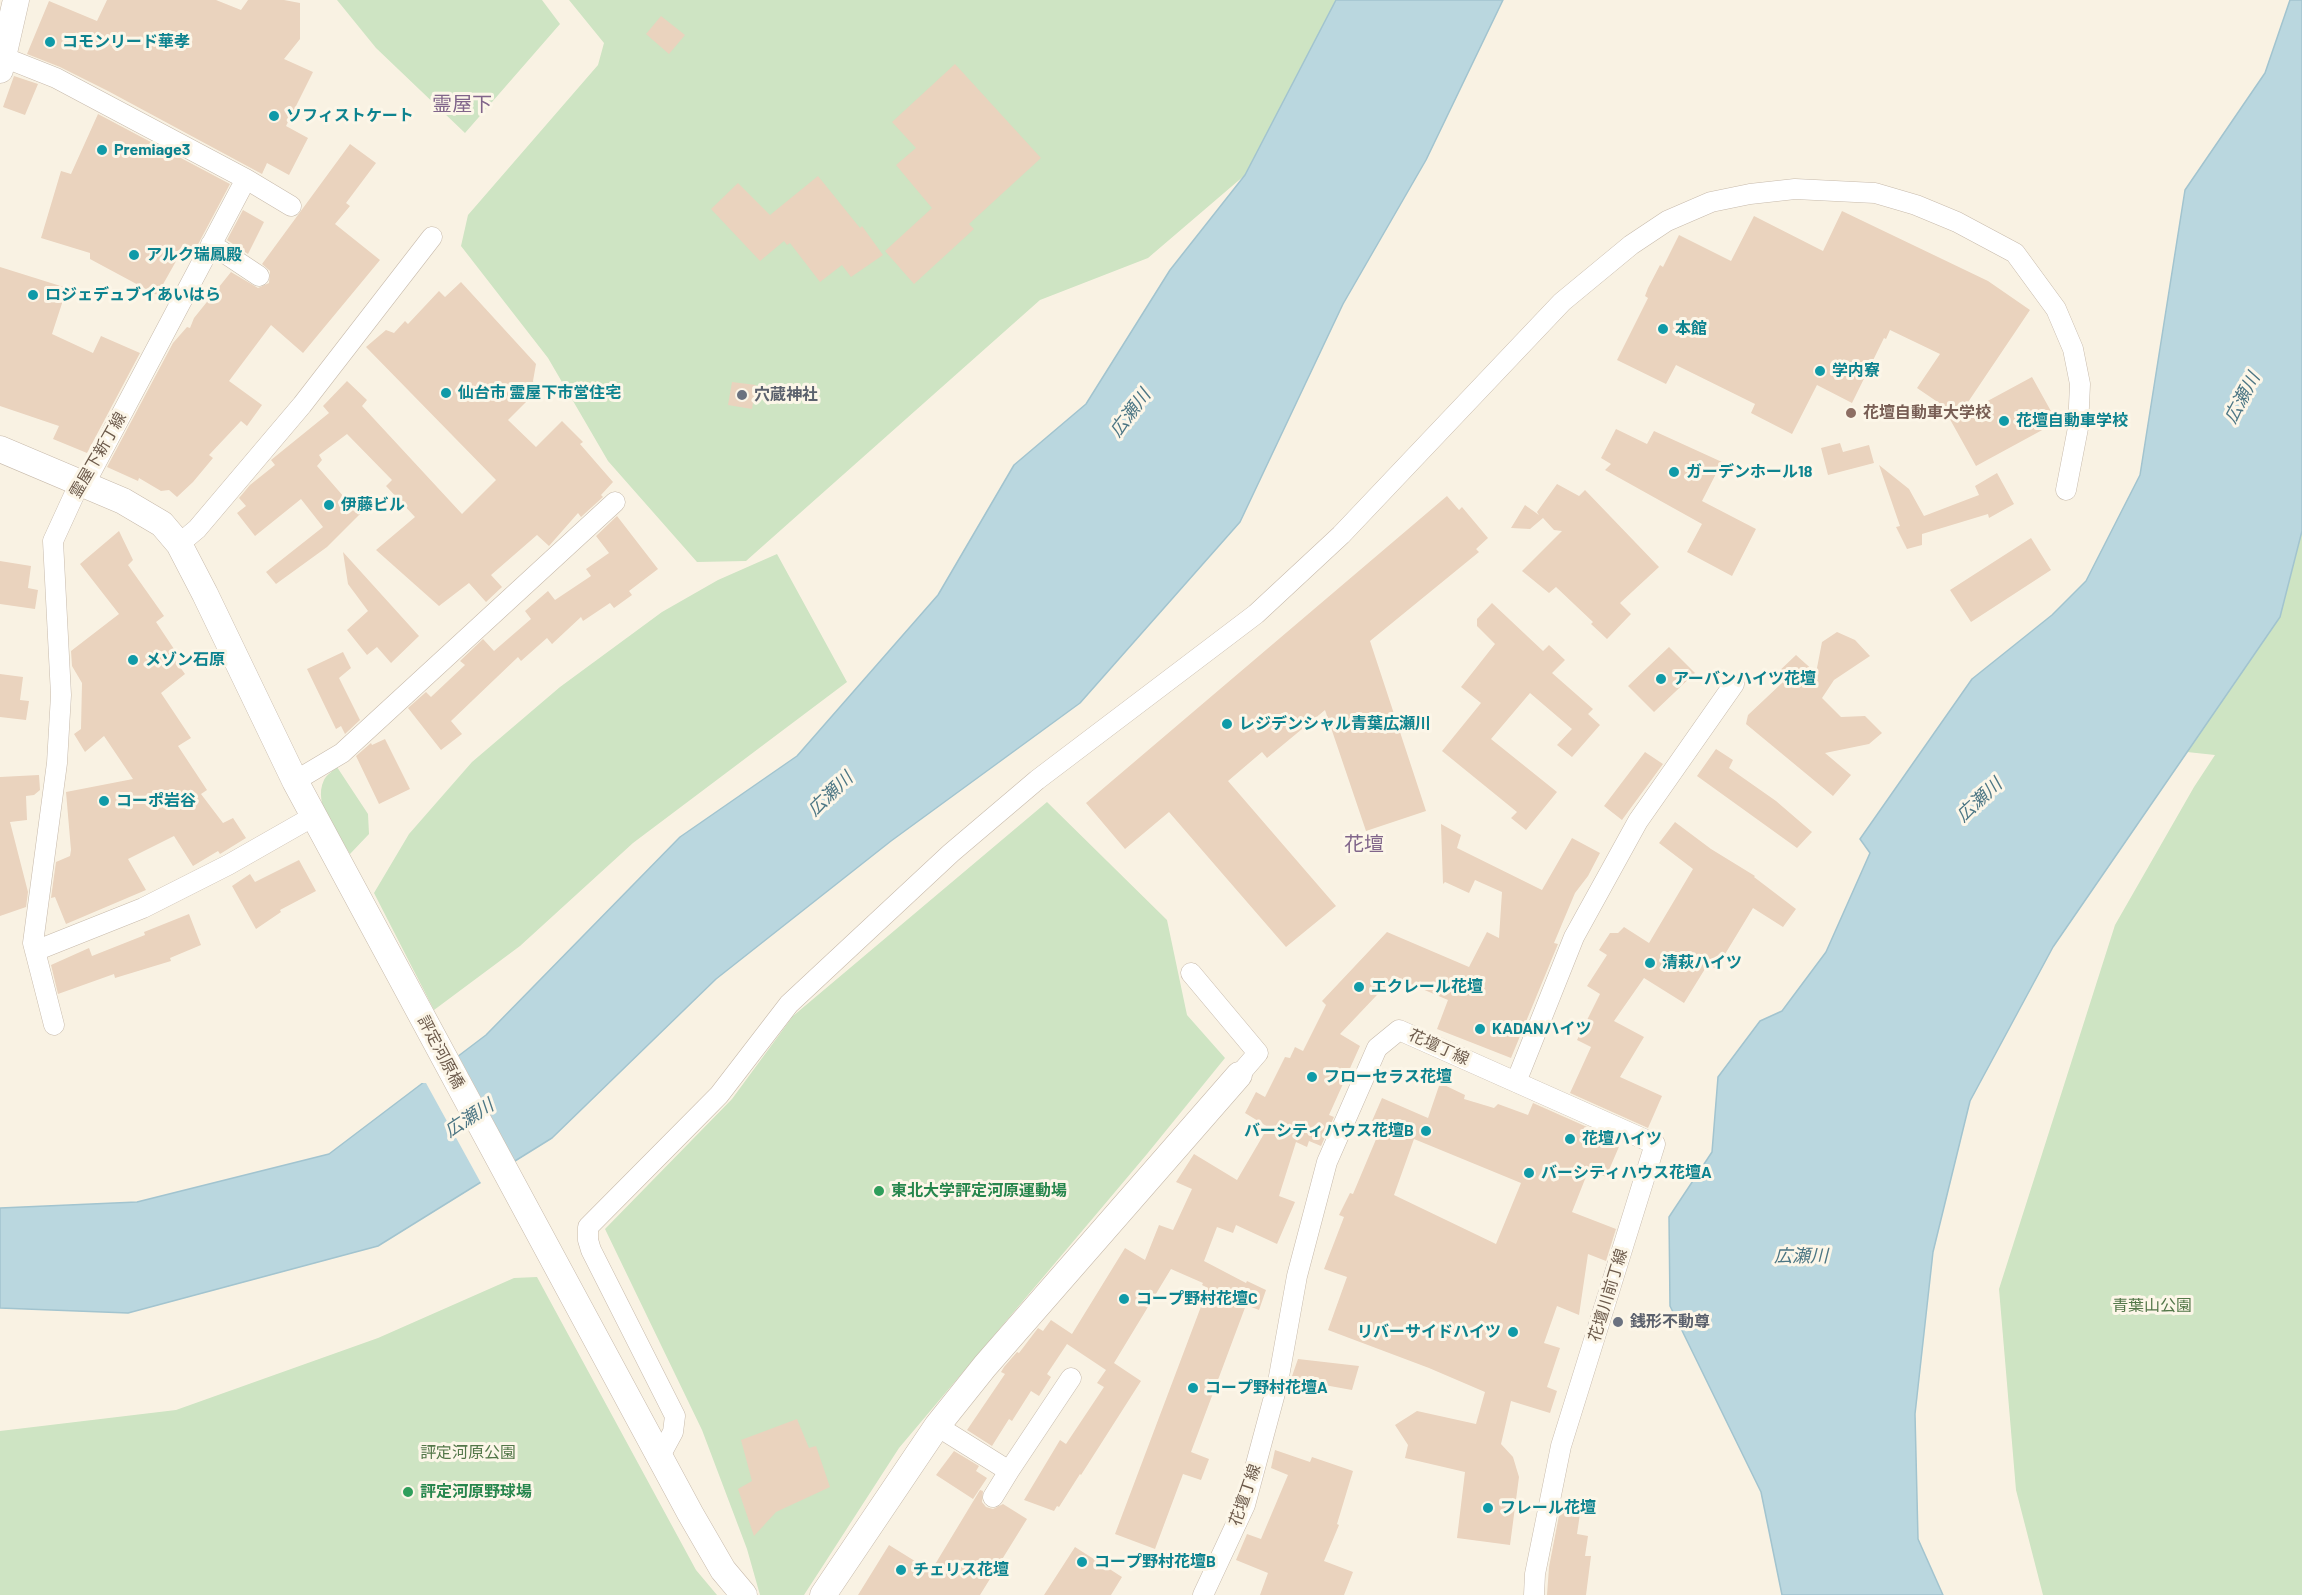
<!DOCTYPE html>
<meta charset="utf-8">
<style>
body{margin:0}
canvas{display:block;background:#f9f2e3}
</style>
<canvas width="2302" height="1595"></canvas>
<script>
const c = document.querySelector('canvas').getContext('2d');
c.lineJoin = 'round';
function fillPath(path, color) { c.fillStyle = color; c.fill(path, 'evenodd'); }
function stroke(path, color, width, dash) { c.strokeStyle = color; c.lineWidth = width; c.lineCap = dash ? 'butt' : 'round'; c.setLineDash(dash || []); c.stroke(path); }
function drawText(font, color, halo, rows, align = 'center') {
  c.font = font + ' Barlow,"Noto Sans JP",sans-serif'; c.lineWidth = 6; c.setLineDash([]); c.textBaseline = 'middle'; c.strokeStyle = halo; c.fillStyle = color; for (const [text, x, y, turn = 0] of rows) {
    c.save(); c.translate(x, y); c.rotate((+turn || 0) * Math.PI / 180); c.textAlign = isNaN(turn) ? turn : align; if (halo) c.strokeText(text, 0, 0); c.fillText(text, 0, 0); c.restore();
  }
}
fillPath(new Path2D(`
 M337 0H542L560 24 465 133 376 48Z
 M569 0H1336L1245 175 1148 258 1040 300 746 561 697 562 608 461 548 358 461 246 468 215 598 65 604 43Z
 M2302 531V1595H2043L2016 1490 1999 1289 2115 925 2194 787 2215 755 2187 752 2280 617Z
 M777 554 847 682 633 843 520 946 434 1010 374 893 409 834 472 762 560 687 662 612 718 580Z
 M337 767 368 814 369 834 350 854C338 833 312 805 324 780 326 775 333 771 337 767Z
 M1047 802 1167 920 1187 1015 1225 1058 1147 1154 899 1448 804 1595H760L747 1549 702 1430 605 1229 732 1099 793 1016Z
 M537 1277 696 1570 717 1595H0V1431L176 1410 378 1338 514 1278Z`), '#cee4c3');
const water = new Path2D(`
 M1336 0H1503L1426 160 1343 304 1240 522 1080 703 891 841 716 979 552 1138 378 1246 128 1313 0 1308V1208L137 1202 329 1154 486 1035 680 837 797 756 938 595 1014 465 1086 404 1170 270 1245 175Z
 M2290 0H2302V531L2280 617 2053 947 1970 1101 1933 1252 1915 1414 1918 1539 1943 1595H1782L1761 1492 1670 1306 1669 1217 1712 1152 1718 1077 1760 1021 1782 1011 1826 952 1870 853 1860 839 1972 679 2052 615 2086 581 2140 475 2185 190 2265 73Z`);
fillPath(water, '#bad7df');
stroke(water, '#a2c4cf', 1.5);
fillPath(new Path2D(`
 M457 1053 516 1163 482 1185 426 1083H417Z`), '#f9f2e3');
fillPath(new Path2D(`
 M107 0H216L241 10 248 0H284L300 3V39L284 59 313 72 286 126 308 138 289 175 267 163 262 174 108 91 60 67 27 54 49 1 97 21Z
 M661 16 685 35 669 54 646 34Z
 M955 64 1041 158 969 224 974 229 914 284 885 251 932 208 896 165 916 148 892 122Z
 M14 76 38 84 25 115 3 107Z
 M98 114 230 184 194 252 184 247 157 295 90 259V253L41 238 61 171 71 174Z
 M350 144 376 163 346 203 350 206 335 224 380 260 303 353 271 325 229 381 262 405 247 426 241 421 209 455 213 458 193 482 177 497 169 490 161 491 139 478 138 481 107 467 173 343 187 327 190 328 194 318 231 272 258 288 269 283 270 271 262 264Z
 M818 176 860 228 862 226 883 255 851 277 842 265 820 282 790 243 787 245 784 241 760 261 711 209 738 183 770 215Z
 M243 210 264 222 248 254 227 240Z
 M1842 211 1988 281 2030 310 1958 417 2032 377 2057 422 1976 466 1942 405 1917 388 1940 354 1890 330 1886 339 1884 338 1852 403 1817 385 1792 434 1751 413 1755 404 1676 365 1666 384 1617 360 1648 298 1645 296 1648 288 1660 265 1663 267 1679 235 1731 261 1754 216 1823 251Z
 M0 267 67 288 52 334 93 353 101 336 140 353 87 453 53 439 59 426 0 406Z
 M461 282 536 364 533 381 536 392 508 420 536 447 562 421 583 442 580 444 613 482 601 495 603 497 581 517 578 513 549 546 537 535 491 575 502 587 486 602 469 583 439 606 376 550 415 517 386 486 392 480 347 434 319 455 322 460 317 466 351 505 357 500 365 509 327 547 276 584 266 572 323 527 301 499 255 536 237 513 246 506 239 498 250 485 275 465 271 460 329 413 323 406 347 381 367 400 362 406 462 514 496 480 366 347 386 330 394 333 405 321 408 324 439 291 445 297Z
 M732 382 756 385 752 409 728 405Z
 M1616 429 1647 444 1654 431 1722 462 1702 501 1756 529 1732 576 1687 552 1702 524 1605 470 1611 464 1601 458Z
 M1840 443 1843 452 1869 445 1874 463 1828 475 1821 448Z
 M1879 465 1909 489 1924 516 1979 495 1975 486 1997 473 2014 504 1989 518 1988 514 1922 534V545L1907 549 1896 527 1900 526Z
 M1557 484 1579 496 1585 490 1659 567 1620 603 1631 614 1607 639 1591 624 1593 622 1556 587 1549 593 1522 571 1562 531 1554 530 1543 518 1530 529 1511 528 1525 505 1539 515 1537 512Z
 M1447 496 1459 510 1462 507 1488 538 1476 549 1479 552 1370 641 1426 811 1366 831 1325 710 1267 758 1262 752 1228 781 1336 906 1286 947 1169 812 1125 849 1086 803Z
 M617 516 658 569 629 591 632 595 614 608 610 603 583 621 581 617 552 644 547 638 521 661 518 657 451 721 462 734 441 750 408 708 426 692 431 697 465 665 460 661 483 639 494 651 531 619 525 611 548 591 555 600 591 576 586 569 609 553 596 536Z
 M119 531 133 560 128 565 164 616 156 622 174 649 169 652 185 674 161 693 191 738 178 746 207 790 201 794 223 823 233 818 246 838 220 854 218 851 193 866 174 836 128 859 146 890 66 924 55 897 51 898 56 862 70 856 71 850 66 792 133 779 104 736 85 752 74 734 81 729 82 683 72 666 71 651 119 614 80 564Z
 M2031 538 2051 570 1971 622 1950 590Z
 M343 552 419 636 391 663 377 647 367 655 347 630 368 611 348 584Z
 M0 561 31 566 28 588 38 590 35 609 0 604Z
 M1492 603 1543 651 1549 645 1565 660 1552 673 1593 709 1588 714 1600 725 1572 757 1557 745 1572 729 1530 693 1491 739 1557 792 1526 830 1511 818 1517 812 1442 751 1481 703 1461 687 1495 644 1477 626V619Z
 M1837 632 1855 640 1870 656 1834 680 1822 698 1841 717 1865 716 1882 733 1869 744 1825 753 1851 775 1833 796 1746 724 1748 715 1783 682 1775 675 1796 655 1816 673 1822 642Z
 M1669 647 1695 673 1654 712 1628 686Z
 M343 652 351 668 339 678 360 720 345 734 341 726 336 729 307 669Z
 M0 674 23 677 20 700 29 701 26 720 0 717Z
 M385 739 410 789 379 804 356 756 371 743 372 745Z
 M1716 749 1733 760 1729 768 1776 801 1812 832 1797 848 1697 776Z
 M1645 752 1663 764 1622 820 1604 806Z
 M39 775 40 790 34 795 26 796 27 820 10 822 28 892 26 907 0 916V777Z
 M1675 822 1711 849 1755 876 1754 877 1796 909 1783 927 1753 908 1716 969 1708 964 1684 1003 1644 978 1614 1021 1644 1037 1620 1077 1662 1096 1648 1128 1570 1093 1591 1047 1577 1040 1600 994 1587 986 1607 955 1599 950 1610 933H1618L1624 927 1649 943 1693 869 1659 843Z
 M1441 824 1461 835 1457 848 1542 890 1572 838 1600 853 1588 876 1575 893 1554 943 1558 944 1511 1058 1437 1029 1448 1000 1394 977 1340 1034 1360 1046 1329 1115 1334 1117 1321 1146 1309 1141 1307 1147 1296 1142 1279 1196 1295 1202 1277 1244 1236 1225 1233 1233 1217 1227 1204 1261 1246 1283 1247 1281 1266 1290 1259 1310 1246 1305 1191 1452 1209 1459 1201 1480 1183 1474 1155 1549 1115 1534 1208 1288 1202 1285 1203 1283 1171 1269 1114 1363 1141 1381 1081 1475 1080 1474 1059 1507 1057 1506 1054 1511 1024 1500 1060 1440 1066 1444 1104 1387 1097 1383 1106 1370 1067 1344 1047 1374 1051 1377 1039 1396 1031 1391 1012 1421 1009 1419 992 1446 967 1430 1005 1374 1001 1372 1004 1367 1017 1352 1019 1353 1038 1328 1043 1331 1051 1320 1072 1334 1125 1248 1145 1260 1159 1225 1173 1230 1192 1189 1176 1182 1194 1154 1237 1180 1268 1127 1245 1113 1256 1092 1265 1097 1285 1057 1290 1058 1295 1047 1303 1051 1326 1005 1322 1001 1387 932 1469 967 1487 932 1499 938 1502 892 1475 880 1469 893 1445 882 1443 884Z
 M299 860 316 891 280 910 281 912 256 929 232 886 250 874 255 882Z
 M189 914 201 945 170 958 171 961 115 978 114 974 58 994 51 965 89 948 92 956 145 935 144 932Z
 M1440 1083 1465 1095 1464 1099 1494 1108 1498 1104 1528 1115 1533 1103 1621 1142 1606 1177 1589 1169 1572 1212 1616 1229 1606 1261 1588 1254 1579 1315 1557 1306 1544 1343 1560 1348 1547 1387 1557 1391 1550 1413 1511 1401 1501 1444 1513 1457 1519 1477 1510 1545 1457 1538 1465 1472 1405 1458 1408 1445 1395 1425 1417 1411 1476 1424 1485 1392 1429 1368 1328 1330 1347 1277 1324 1269 1344 1217 1339 1215 1350 1193 1353 1194 1382 1125 1372 1121 1382 1098 1428 1118ZM1414 1139 1521 1183 1496 1244 1394 1195Z
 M1298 1359 1359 1366 1352 1390 1291 1379Z
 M797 1419 809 1448 816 1446 830 1487 776 1512 754 1536 738 1489 752 1481 741 1440Z
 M1275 1450 1310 1462 1312 1457 1353 1471 1337 1524 1339 1525 1324 1561 1353 1572 1344 1595H1260L1268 1573 1236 1560 1247 1534 1261 1539 1288 1475 1271 1468Z
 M954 1451 979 1466 976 1471 987 1478 973 1499 936 1475Z
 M980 1490 983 1491 982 1502 986 1507 993 1509 1003 1504 1027 1519 980 1595H858L889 1545 931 1571Z
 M1561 1505 1581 1507 1577 1534 1588 1536 1585 1556H1591L1586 1595H1547L1549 1567Z
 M1075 1547 1122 1577 1111 1595H1044Z`), '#ead3be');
const minor = new Path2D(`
 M3 57 56 78 246 179 91 472 75 493 53 541 61 695 57 763 33 943 54 1025
 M246 179 291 206
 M211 244 259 276
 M179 544 197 529 302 405 432 237
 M295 781 342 753 615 502
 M35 951 143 908 228 865 314 816
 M1191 973 1258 1053 1239 1075
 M1516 1082 1574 937 1638 821 1734 684
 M937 1426 1009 1471 1071 1378
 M660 1456 673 1432 675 1416 591 1250 588 1240V1227L719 1095 789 1004 951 853 1037 780 1256 614 1341 535 1562 302 1631 245 1667 221 1711 202 1750 194 1795 189 1875 193 1916 205 1957 222 2015 253 2056 309 2073 349 2080 384 2078 428 2066 490
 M993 1497 1009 1471
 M1203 1595 1245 1505 1278 1382 1297 1276 1327 1162 1377 1048 1399 1030 1655 1144 1561 1446 1535 1574 1534 1595`);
const tertiary = new Path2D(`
 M0 70 16 0
 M0 449 123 501 162 524 179 544 205 594 295 781 690 1513 723 1570 744 1595
 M823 1595 937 1426 985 1366 1239 1075`);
stroke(minor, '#c7baab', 21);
stroke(tertiary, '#c7baab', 27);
stroke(minor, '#fff', 20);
stroke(tertiary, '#fff', 26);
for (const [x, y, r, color] of [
 [50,42,6,"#0f9aa8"],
 [274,116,6,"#0f9aa8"],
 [102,150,6,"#0f9aa8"],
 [134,255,6,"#0f9aa8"],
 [33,295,6,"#0f9aa8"],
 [1663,329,6,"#0f9aa8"],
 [1820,371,6,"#0f9aa8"],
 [446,393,6,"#0f9aa8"],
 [742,395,6,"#6b7280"],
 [1851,413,6,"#8d6e63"],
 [2004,421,6,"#0f9aa8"],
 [1674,472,6,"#0f9aa8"],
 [329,505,6,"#0f9aa8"],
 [133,660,6,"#0f9aa8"],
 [1661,679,6,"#0f9aa8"],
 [1227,724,6,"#0f9aa8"],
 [104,801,6,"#0f9aa8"],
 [1650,963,6,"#0f9aa8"],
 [1359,987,6,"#0f9aa8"],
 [1480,1029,6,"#0f9aa8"],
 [1312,1077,6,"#0f9aa8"],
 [1426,1131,6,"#0f9aa8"],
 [1570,1139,6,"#0f9aa8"],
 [1529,1173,6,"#0f9aa8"],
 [879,1191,6,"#2e9e5b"],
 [1124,1299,6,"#0f9aa8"],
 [1618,1322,6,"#6b7280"],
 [1513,1332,6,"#0f9aa8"],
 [1193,1388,6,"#0f9aa8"],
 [408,1492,6,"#2e9e5b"],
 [1488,1508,6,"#0f9aa8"],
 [1082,1562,6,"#0f9aa8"],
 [901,1570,6,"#0f9aa8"]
]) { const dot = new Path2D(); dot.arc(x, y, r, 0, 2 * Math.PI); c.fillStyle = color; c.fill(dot); stroke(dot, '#fcf6e8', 2); }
drawText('bold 16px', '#0d838f', '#fcf6e8', [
 ["コモンリード華孝",62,42],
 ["ソフィストケート",286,116],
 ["Premiage3",114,150],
 ["アルク瑞鳳殿",146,255],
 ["ロジェデュブイあいはら",45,295],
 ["本館",1675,329],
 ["学内寮",1832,371],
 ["仙台市 霊屋下市営住宅",458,393],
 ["花壇自動車学校",2016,421],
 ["ガーデンホール18",1686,472],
 ["伊藤ビル",341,505],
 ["メゾン石原",145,660],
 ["アーバンハイツ花壇",1673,679],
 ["レジデンシャル青葉広瀬川",1239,724],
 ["コーポ岩谷",116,801],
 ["清萩ハイツ",1662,963],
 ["エクレール花壇",1371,987],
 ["KADANハイツ",1492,1029],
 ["フローセラス花壇",1324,1077],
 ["バーシティハウス花壇B",1414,1131,"right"],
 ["花壇ハイツ",1582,1139],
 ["バーシティハウス花壇A",1541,1173],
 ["コープ野村花壇C",1136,1299],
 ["リバーサイドハイツ",1501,1332,"right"],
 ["コープ野村花壇A",1205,1388],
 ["フレール花壇",1500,1508],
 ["コープ野村花壇B",1094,1562],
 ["チェリス花壇",913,1570]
], 'left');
drawText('bold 16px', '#5b616d', '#fcf6e8', [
 ["穴蔵神社",754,395],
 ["銭形不動尊",1630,1322]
], 'left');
drawText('bold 16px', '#785e54', '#fcf6e8', [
 ["花壇自動車大学校",1863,413]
], 'left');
drawText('16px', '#6d5b4c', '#fcf6e8', [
 ["霊屋下新丁線",98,455,-60],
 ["花壇丁線",1439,1047,24],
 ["評定河原橋",441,1052,62],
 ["花壇川前丁線",1608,1295,-73],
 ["花壇丁線",1245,1495,-71]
]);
drawText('bold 16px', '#27864d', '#fcf6e8', [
 ["東北大学評定河原運動場",891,1191],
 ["評定河原野球場",420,1492]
], 'left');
drawText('16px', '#537749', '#fcf6e8', [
 ["青葉山公園",2152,1306],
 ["評定河原公園",468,1453]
]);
drawText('italic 18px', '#4c7684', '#fcf6e8', [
 ["広瀬川",2242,398,-62],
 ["広瀬川",1130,413,-53],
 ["広瀬川",830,794,-44],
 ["広瀬川",1979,800,-43],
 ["広瀬川",469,1118,-33],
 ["広瀬川",1801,1256]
]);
drawText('20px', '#80658a', '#fcf6e8', [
 ["霊屋下",462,104],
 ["花壇",1364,844]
]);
</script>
